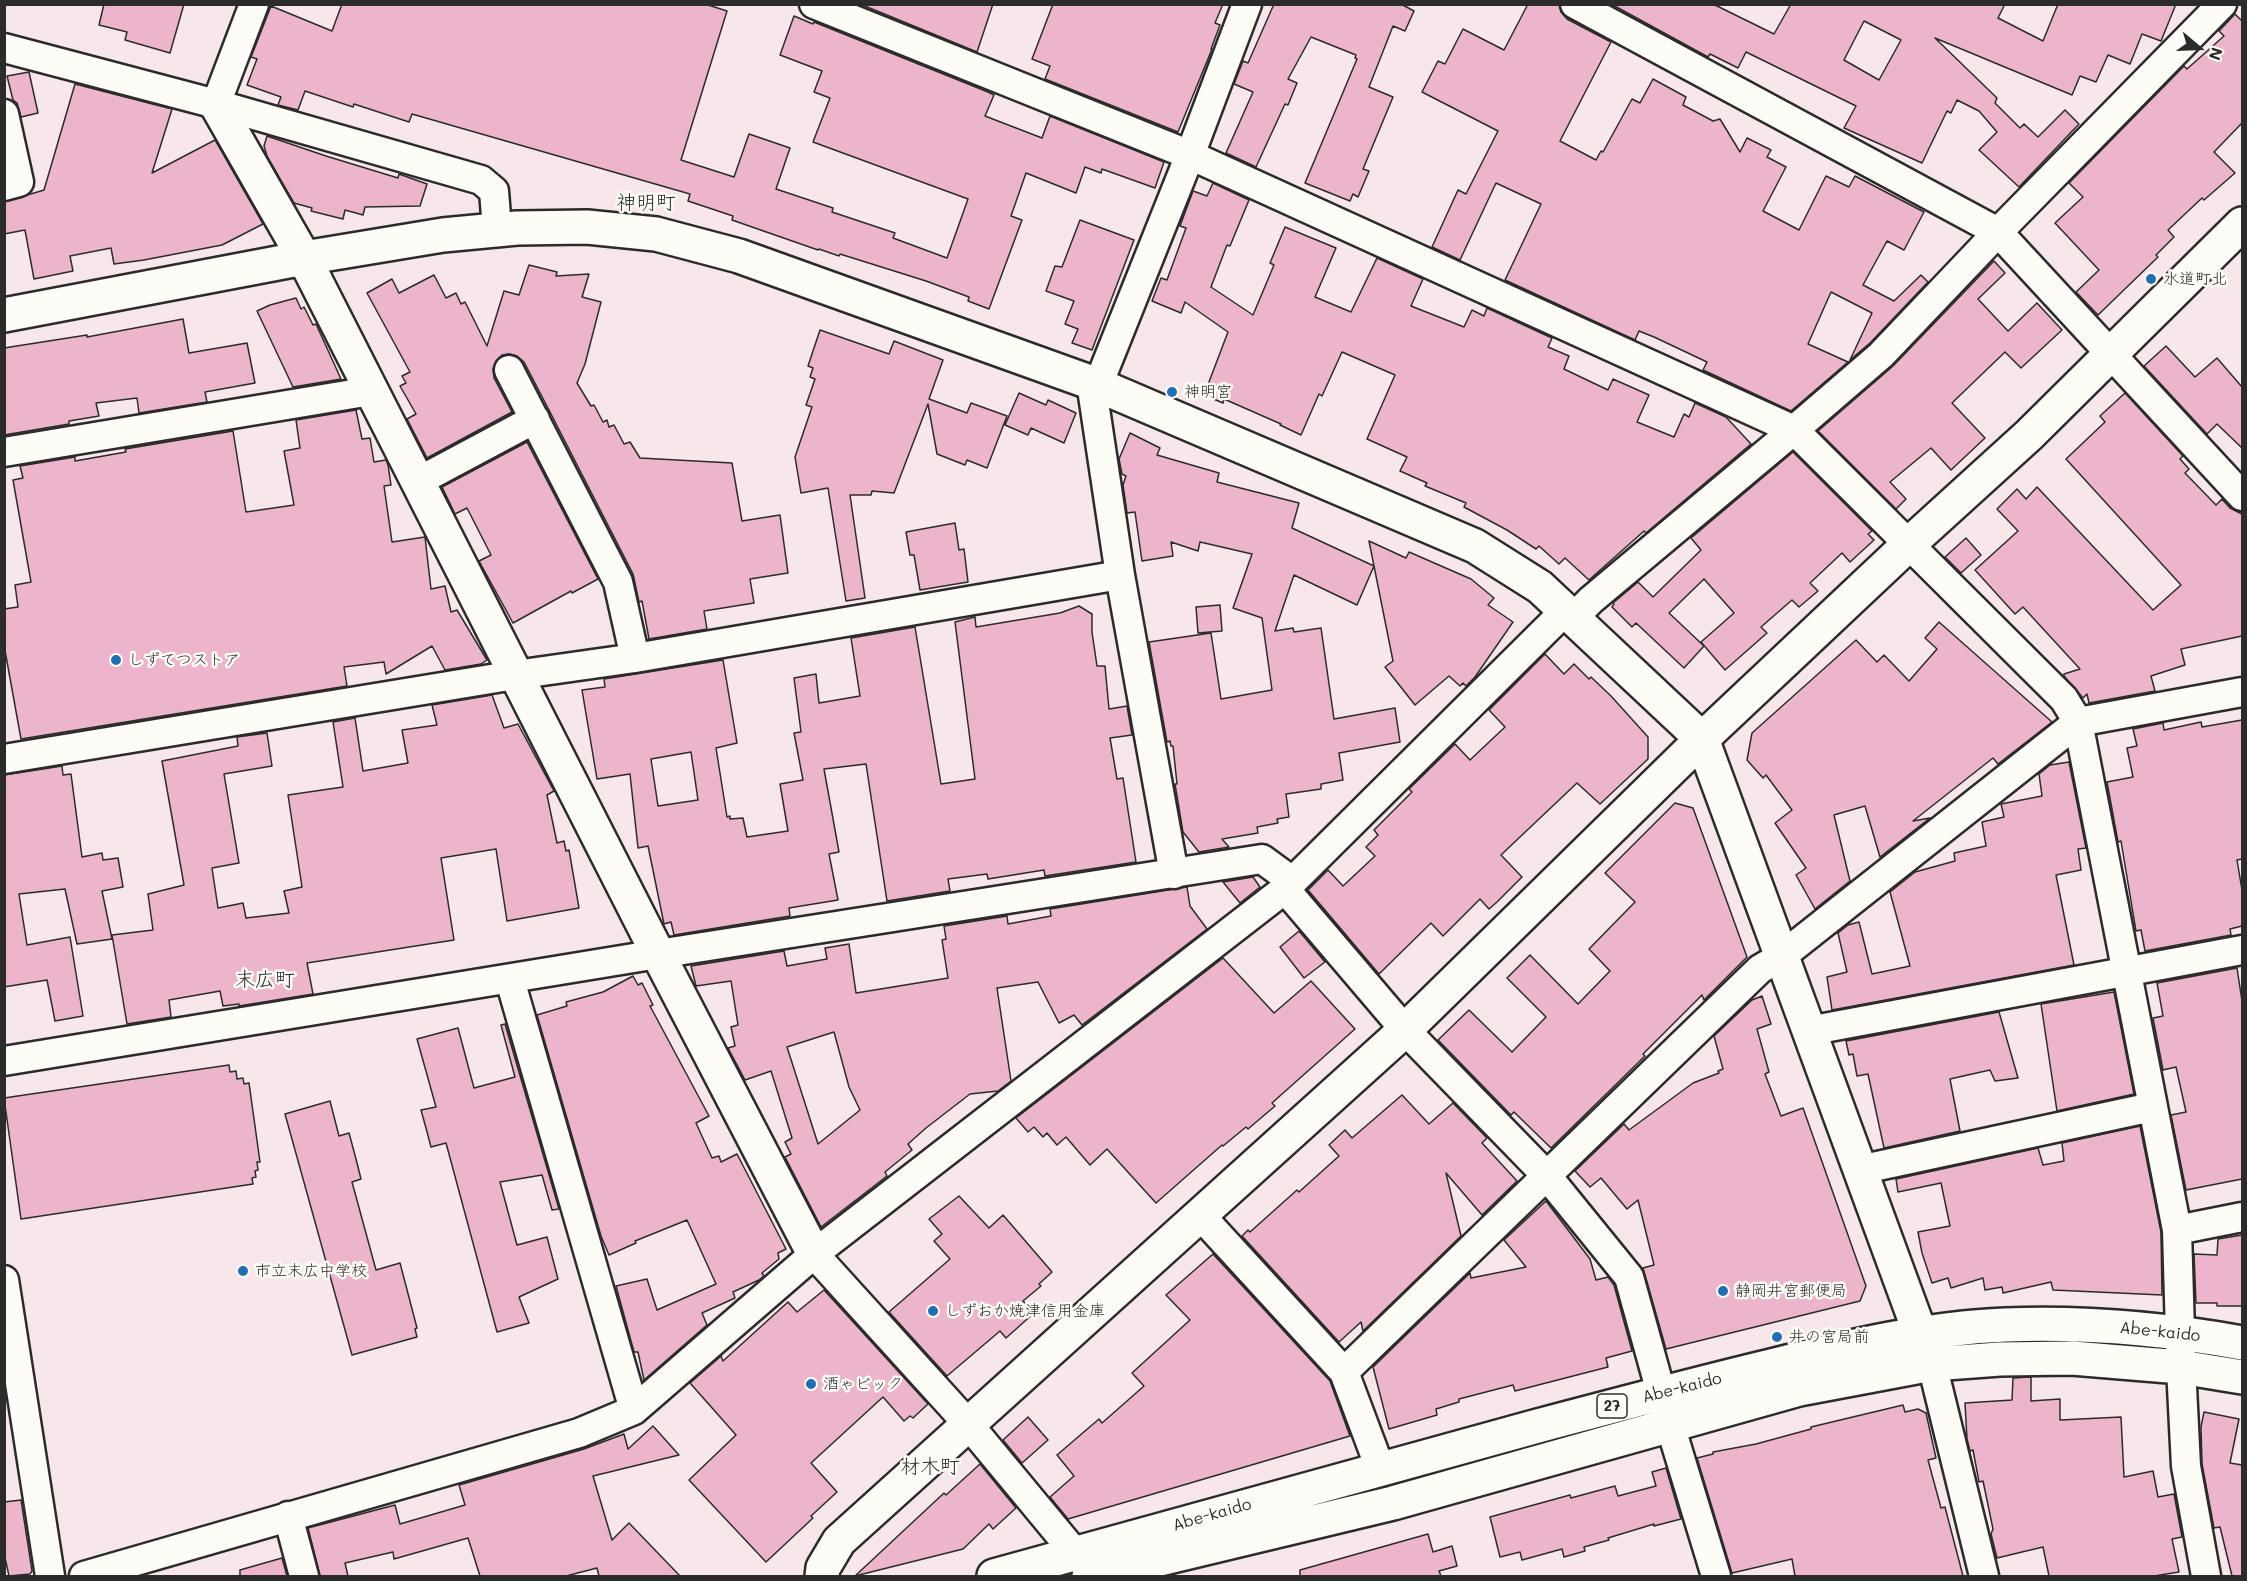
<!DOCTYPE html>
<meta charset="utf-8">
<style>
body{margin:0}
#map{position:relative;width:2247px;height:1581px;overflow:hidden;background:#f8e7ea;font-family:Mali,sans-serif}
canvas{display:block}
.frame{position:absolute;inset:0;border:6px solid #2b2b2b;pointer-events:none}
.north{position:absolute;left:2169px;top:18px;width:60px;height:60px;-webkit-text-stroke:4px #fdfcf7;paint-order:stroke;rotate:109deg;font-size:16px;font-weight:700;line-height:24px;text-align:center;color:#2b2b2b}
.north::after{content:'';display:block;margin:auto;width:21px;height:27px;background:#2b2b2b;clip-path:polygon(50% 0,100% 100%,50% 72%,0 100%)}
</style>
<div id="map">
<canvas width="2247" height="1581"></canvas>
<div class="frame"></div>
<div class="north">N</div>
</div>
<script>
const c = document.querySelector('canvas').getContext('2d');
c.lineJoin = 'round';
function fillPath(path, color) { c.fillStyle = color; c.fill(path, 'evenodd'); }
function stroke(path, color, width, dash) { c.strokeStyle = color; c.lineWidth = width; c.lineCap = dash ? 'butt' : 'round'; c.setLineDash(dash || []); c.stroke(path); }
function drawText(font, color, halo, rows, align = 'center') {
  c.font = font + ' Mali,"Klee One",sans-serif'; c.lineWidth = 5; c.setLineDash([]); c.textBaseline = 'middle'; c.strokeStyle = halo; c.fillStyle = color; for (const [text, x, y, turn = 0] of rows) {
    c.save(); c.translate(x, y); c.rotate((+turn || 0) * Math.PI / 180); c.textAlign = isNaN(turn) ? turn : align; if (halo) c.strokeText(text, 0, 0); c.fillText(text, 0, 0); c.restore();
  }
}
const building = new Path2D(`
 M104 4H184L170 53 125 40 127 32 99 25Z
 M342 4H705L727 11 681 160 734 177 749 134 790 148 776 189 833 208 832 212 895 233 893 238 947 258 968 199 813 142 830 98 814 92 822 71 780 55 794 16 813 24 814 22 988 92 994 95 985 116 1042 138 1050 116 1164 162 1155 188 1102 169 1101 173 1085 167 1076 193 1026 173 1011 216 1022 220 989 309 968 301 969 297 926 281 840 254 839 256 819 249 818 250 732 220 733 216 688 201 690 194 412 114 409 122 354 104 353 107 305 91 298 110 278 105 281 97 247 85 257 59 251 57 271 6 332 31Z
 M860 4H993L977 52Z
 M1053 4H1223L1215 23 1220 25 1211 49H1212L1178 132 1045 79 1050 66 1032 59Z
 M1274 4H1401L1414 11 1405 31 1393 26 1369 87 1393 97 1363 169 1369 171 1358 197 1353 194 1350 201 1305 183 1357 59 1355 58 1356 55 1311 37 1288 79 1297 83 1288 105 1285 104 1256 167 1226 153 1253 92 1234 84 1243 61 1248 63Z
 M1528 4H1559L1561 12 1567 19 1611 42 1560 141 1596 160 1601 151 1603 152 1632 99 1640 103 1653 79 1686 97 1683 105 1713 121 1720 119 1740 152 1747 138 1771 150 1767 157 1786 167 1763 211 1799 230 1826 176 1849 187 1855 176 1924 212 1904 250 1887 241 1863 285 1894 301 1921 275 1928 282 1870 343 1850 360 1872 313 1831 292 1808 344 1848 362 1791 411 1703 370 1707 362 1654 337 1639 331 1635 340 1505 280 1541 204 1496 183 1460 260 1432 247 1458 190 1466 194 1498 131 1422 92 1438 61 1445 64 1463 29 1504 50Z
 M1611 4H1713L1774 34 1791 4H2005L1998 18 2043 41 2058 4H2176L2161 41 2142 34 2130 64 2108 55 2096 82 2080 76 2072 95 1935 38 1997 98 1995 103 2020 128 2024 124 2038 137 2065 110 2079 124 2019 187 1979 150 1997 132 1979 111 1957 100 1951 113 1947 111 1922 163 1844 128 1856 106 1746 52 1738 68 1710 54 1708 57ZM1864 21 1901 40 1879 80 1844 60Z
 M2235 14 2241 20 2242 19V123L2214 152 2235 173 2204 200 2202 198 2168 230 2174 237 2156 255 2158 257 2098 315 2076 292 2099 270 2055 223 2083 197 2069 183 2184 66 2187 69 2224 36 2219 31Z
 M29 72 38 113 21 117 17 103 13 100 7 76Z
 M75 84 172 109 152 173 215 140 263 224 222 245 144 260 114 264 111 248 70 256 73 271 34 279 25 230 4 234V202L44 190Z
 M267 136 326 156 398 178 399 174 427 184 420 206 365 207 363 215 345 210 343 219 311 211 312 208 294 203 267 156 264 146Z
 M1213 183 1249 200 1230 246 1227 245 1211 287 1253 315 1274 265 1270 263 1285 227 1336 248 1315 297 1351 312 1377 258 1423 279 1411 306 1464 327 1472 310 1484 316 1487 308 1552 338 1548 347 1569 356 1564 369 1608 390 1613 379 1649 395 1637 422 1674 437 1684 414 1689 417 1695 403 1726 417 1751 444 1646 533 1644 531 1589 580 1565 558 1559 564 1539 546 1536 549 1507 530 1464 507 1466 503 1425 486 1427 483 1400 471 1407 457 1367 439 1395 375 1342 352 1322 396 1319 394 1301 435 1280 425 1281 424 1224 399 1223 403 1204 395 1228 332 1185 302 1181 313 1152 301 1161 278 1167 280 1186 228 1180 226 1193 191 1207 196Z
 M1080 220 1134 240 1092 350 1072 343 1078 329 1065 324 1074 301 1046 291 1055 266 1062 267Z
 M1994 261 2005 273 1978 299 2008 331 2037 303 2062 330 2021 368 2005 352 1952 403 1985 438 1951 470 1931 448 1890 482 1906 499 1896 509 1818 431 1893 366Z
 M529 265 557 272 556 276 589 274 582 297 601 302 585 364 577 383 591 406 594 405 603 422 607 420 609 427 614 425 624 444 630 442 640 458 732 463 742 521 780 515 788 573 750 579 754 603 704 611 707 629 649 639 642 601 639 602 633 574 550 412 524 362 517 356 509 354 502 355 496 361 493 369 494 378 512 412 427 458 407 419 416 414 400 386 406 383 402 376 410 372 367 293 392 279 399 293 434 275 446 298 456 293 461 304 465 302 487 346 504 291 519 295Z
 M296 298 301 309 304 307 313 325 316 324 341 379 293 387 257 311 270 305Z
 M183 319 189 353 247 343 255 383 205 392 207 402 139 413 137 398 96 403 99 416 69 421V424L4 435V348L87 335V337Z
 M820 330 889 354 894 341 943 360 929 399 967 413 971 403 1007 416 987 468 967 460 965 465 937 454 928 404 894 493 872 491 871 495H850L865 598 846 601 828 488 801 493 795 457 812 407 806 405 815 379 810 377 813 368 808 366Z
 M2166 346 2195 377 2217 358 2242 387V448L2217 424 2207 434 2144 366Z
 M1019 393 1046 405 1048 400 1076 413 1064 443 1031 428 1028 435 1005 425Z
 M2125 393 2183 456 2180 459 2189 469 2185 473 2216 505 2222 499 2230 508 2242 514V636L2181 649 2185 665 2151 676 2155 691 2089 703 2087 694 2083 698 2064 676V674L2080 669 2023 607 2015 614 1975 570 2018 531 1997 509 2017 489 2026 499 2037 487 2153 610 2181 585 2066 459 2105 422 2100 416Z
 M356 410 362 439 370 438 374 462 386 460 388 465 391 485 384 486 392 542 425 537 431 589 445 586 451 612 457 610 487 660 481 664 445 670 432 646 386 674 384 662 344 667 347 686 21 739 4 645V609L18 607 15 585 31 582 13 480 23 478 20 466 75 457V461L126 452 125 449 233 431 246 512 294 505 284 451 300 448 296 420Z
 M1130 433 1160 448 1157 455 1219 473 1217 482 1299 503 1292 528 1374 566 1369 541 1406 558 1409 552 1471 579 1494 598 1488 605 1513 622 1475 677 1466 686 1463 683 1460 686 1449 676 1415 705 1385 667 1393 661 1374 566 1357 605 1294 575 1275 631 1293 628 1294 632 1321 628 1334 719 1395 708 1400 742 1339 753 1343 780 1321 784V789L1286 794 1289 817 1277 819 1278 823 1257 827 1258 833 1222 839 1229 847 1199 852 1183 832 1175 784H1177L1173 746H1171L1170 741 1167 742 1149 642 1211 633 1221 699 1272 690 1262 618 1233 608 1252 554 1200 542 1198 551 1171 542 1173 556 1142 561 1135 512 1127 513 1123 485 1126 476 1122 474 1119 459Z
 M527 442 598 579 572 593 571 591 513 623 479 561 491 555 467 508 455 514 442 487Z
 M1793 452 1872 531 1868 534 1874 540 1850 562 1842 553 1810 583 1818 591 1799 607 1792 600 1761 627 1767 633 1725 670 1701 642 1734 613 1704 579 1669 613 1704 646 1684 668 1636 623 1632 627 1612 607 1614 604 1613 603 1638 582 1653 597 1701 550 1691 538Z
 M955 523 959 550 964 549 968 582 920 590 914 555H910L906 532Z
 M1966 538 1981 555 1961 573 1945 557Z
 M1220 605 1222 631 1198 633 1196 607Z
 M1079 606 1092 614V632L1097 666H1105L1109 709 1127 706 1132 735 1110 738 1117 779 1123 778 1136 862 1045 876 1044 870 988 879 987 874 948 879 950 891 887 901 866 764 824 769 839 852 829 854 838 900 789 908 790 916 674 935 671 922 664 924 648 846 638 848 630 774 597 779 582 690 605 687 604 679 723 660 737 743 716 748 727 817 730 816V819L743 818 747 837 788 831 780 784 803 780 794 733 801 732 794 678 816 674 819 703 860 696 851 638 915 627 941 784 975 779 955 622 975 617 976 627 1060 613ZM691 752 698 800 658 806 651 759Z
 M1939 622 2052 722 1998 764 1993 758 1913 821 1930 818 1880 857 1865 806 1834 815 1850 881 1815 909 1796 875 1806 868 1775 823 1792 810 1766 775 1763 778 1747 760 1752 733 1856 640 1877 662 1884 655 1909 681 1937 649 1925 638Z
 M1545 654 1564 674 1574 664 1589 679 1591 677 1611 696 1648 737V759L1600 804 1577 783 1501 855 1522 877 1497 902 1489 909 1480 899 1443 936 1431 923 1379 974 1308 890 1328 870 1343 886 1375 856 1366 847 1378 835 1374 830 1412 792 1409 789 1455 744 1470 760 1505 727 1489 710Z
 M492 695 504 728 518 724 554 791 547 795 557 843 564 841 566 851 569 850 579 908 507 921 496 849 441 858 454 940 307 963 313 994 239 1006V1004L223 1006 220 991 169 1000 171 1017 127 1024 112 935 153 930 148 894 184 885 162 761 238 746 237 737 267 733 272 766 224 774 239 863 212 868 218 908 243 903 246 918 289 913 284 891 302 887 288 795 343 787 333 722 355 718 363 771 408 763 402 730 437 725 432 705Z
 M2242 720V859L2237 860 2242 890V926L2230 929 2231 935 2145 951 2141 930 2136 931 2121 841 2118 842 2107 782 2133 777 2127 748 2137 746 2133 729 2163 723 2164 730 2201 722 2202 727Z
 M2069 762 2086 848 2078 849 2081 870 2056 875 2074 965 1832 1010 1827 977 1847 972 1838 933 1848 925 1859 922 1872 974 1910 966 1890 892 1915 872 1955 861 1954 853 1986 846 1982 822 2004 817 2001 804 2042 796 2039 774 2050 765Z
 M62 766 63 775 71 774 82 857 102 853 103 860 118 858 123 887 102 891 112 939 77 944 65 889 19 894 27 945 70 937 83 1016 55 1021 47 980 4 987V775Z
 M1675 803 1693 808 1747 957 1704 1000 1702 995 1643 1054 1645 1056 1551 1148 1514 1112 1511 1115 1438 1040 1469 1010 1512 1052 1546 1017 1507 978 1530 955 1578 1004 1610 971 1589 949 1635 902 1605 873Z
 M1253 877 1260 887 1240 903 1223 882Z
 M1187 887 1190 906 1207 929 1082 1025 1074 1015 1059 1023 1038 982 997 988 1011 1081 998 1091 970 1094 926 1128 908 1144 912 1150 885 1172 887 1176 821 1227 785 1157 791 1154 785 1142 792 1138 771 1071 745 1080 728 1048 735 1046 731 1027 738 1025 731 981 696 986 691 966 784 951 787 966 827 959 825 948 849 944 856 993 948 978 942 940 946 939 944 926 1007 916 1008 924 1051 916 1050 909ZM834 1032 849 1087 860 1110 818 1144 787 1047Z
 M1299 931 1325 962 1304 978 1280 947Z
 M1223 958 1274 1013 1311 981 1355 1029 1272 1103 1275 1106 1248 1129 1246 1127 1223 1146 1222 1145 1156 1203 1107 1149 1090 1165 1066 1137 1057 1145 1047 1133 1043 1137 1034 1127 1028 1132 1016 1118Z
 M2237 968 2242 1001V1179L2186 1190 2171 1115 2186 1112 2176 1067 2163 1070 2153 1018 2163 1016 2157 983Z
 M633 976 638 985 642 983 653 1005 650 1006 709 1116 696 1123 712 1158 719 1156 721 1162 737 1154 786 1249 778 1253 779 1259 762 1273 764 1276 759 1280 733 1292 735 1298 702 1313 707 1325 644 1380 638 1352H634L616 1286 647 1279 657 1310 716 1284 687 1220 635 1241 636 1243 609 1255 601 1236 537 1015 567 1006 566 1002 603 992Z
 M2114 992 2134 1094 2057 1111 2041 1004Z
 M1762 996 1771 1024 1757 1029 1769 1072 1765 1074 1781 1116 1803 1108 1866 1286 1860 1301 1666 1349 1643 1268 1654 1265 1638 1200 1627 1209 1601 1178 1590 1187 1575 1171 1624 1124 1629 1130 1693 1083 1719 1073 1718 1071 1723 1069 1714 1036 1752 1000Z
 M1999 1012 2018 1078 1995 1081 1990 1070 1950 1079 1960 1131 1884 1148 1868 1074 1857 1076 1853 1054 1849 1055 1846 1041Z
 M505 1024 559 1209 552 1210 542 1175 500 1182 517 1245 547 1237 558 1279 519 1297 529 1323 497 1332 446 1143 431 1147 426 1128 421 1110 436 1107 417 1039 458 1028 474 1088 515 1077 501 1025Z
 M229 1065 230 1072 236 1071 237 1079 243 1078 244 1084 249 1083 260 1162H257L258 1170 255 1171 256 1177 252 1178 253 1184 21 1219 4 1098Z
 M1402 1095 1429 1124 1453 1103 1487 1138 1482 1143 1517 1181 1482 1215 1446 1173 1461 1236 1363 1331 1361 1322 1339 1342 1242 1236 1248 1230 1250 1232 1297 1190 1299 1192 1339 1156 1329 1145 1345 1130 1352 1138Z
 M330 1101 339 1136 349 1133 356 1159 361 1179 352 1182 376 1270 400 1263 417 1328 415 1329 417 1337 352 1355 285 1114Z
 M2140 1126 2161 1232 2162 1295 2053 1290 2051 1282 2003 1293 2002 1287 1985 1290 1983 1278 1951 1288 1948 1278 1932 1283 1922 1253 1918 1232 1950 1226 1941 1183 1898 1192 1896 1179 2038 1148 2043 1165 2064 1161 2062 1143Z
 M959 1196 989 1228 1003 1215 1052 1272 1039 1284 1041 1286 1023 1301 1034 1313 1006 1338 1000 1331 947 1376 889 1312 950 1259 934 1241 942 1234 929 1219Z
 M1546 1201 1590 1259 1596 1280 1608 1277 1614 1285 1632 1351 1606 1358 1608 1367 1515 1391 1513 1385 1459 1399V1402L1436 1409 1437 1415 1389 1429 1373 1367 1470 1273 1471 1278 1526 1267 1504 1240Z
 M2242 1235V1306H2217V1303H2196L2194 1254 2217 1255 2218 1239Z
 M1213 1254 1330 1381 1350 1436 1068 1519 1050 1497 1074 1476 1057 1455 1099 1419 1102 1423 1144 1386 1132 1373 1190 1320 1166 1295Z
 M824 1290 928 1404 913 1418 910 1416 904 1421 883 1397 811 1463 837 1492 811 1516 813 1518 766 1562 689 1480 736 1435 690 1383 721 1356 723 1361 788 1302 797 1312Z
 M2031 1377V1401L2060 1399V1420L2121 1417 2124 1477 2153 1471 2158 1497 2174 1494 2182 1537 2172 1539 2179 1572 2154 1576H2049L2043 1547 1997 1558 1991 1534 1993 1529 1983 1481 1979 1482 1973 1450 1970 1451 1967 1439 1965 1403 2012 1400 2013 1378Z
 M1903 1405 1905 1412 1918 1409 1926 1413 1936 1458 1928 1460 1941 1508 1945 1507 1963 1576H1795L1792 1559 1732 1573 1697 1458 1713 1454V1452L1756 1444 1811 1429V1427Z
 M2204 1412 2239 1419 2230 1463 2242 1465V1576H2232L2220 1527 2214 1528 2202 1464 2201 1427Z
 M1028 1417 1048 1440 1022 1463 1003 1440Z
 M653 1426 679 1455 593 1476 612 1540 629 1523 680 1576H599L597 1568 566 1576H480L468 1538 394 1559 393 1552 345 1563 348 1576H320L308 1528 395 1505 400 1524 465 1505 459 1485 584 1449 624 1434 628 1449Z
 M980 1464 1016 1508 993 1529 989 1524 963 1549 855 1576 944 1493 946 1495Z
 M1666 1468 1681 1519 1654 1526V1524L1608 1538 1609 1540 1584 1547 1585 1551 1564 1557 1562 1549 1522 1560 1520 1552 1500 1557 1490 1517 1570 1495 1571 1498 1615 1486 1618 1496 1656 1486 1652 1472Z
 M21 1500 32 1571 30 1574 9 1576 4 1553V1502Z
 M1428 1534 1433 1552 1452 1546 1457 1566 1439 1571 1441 1576H1300V1570Z
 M282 1558 287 1576H240V1570Z`);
fillPath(building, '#ecb5cb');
stroke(building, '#2b2b2b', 1.5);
const minor = new Path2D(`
 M814 4 1190 155 1794 430 2064 699 2078 722 2177 1230 2181 1367 2186 1466 2206 1576
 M1575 4 1998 232 2242 496
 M4 48 216 104 481 180 494 191 497 229
 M216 104 254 4
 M4 114 19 182 4 186
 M509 370 618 582 635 658
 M1091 382 1120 575 1174 874
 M1098 385 1190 155 1247 4
 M4 452 371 391
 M417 482 535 419
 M1574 617 1591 600 1794 430 1881 355 1998 232 2222 4
 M4 759 515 675 635 658 1120 575
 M1285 889 1405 1030 1547 1176 1629 1277 1670 1425 1716 1576
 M510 980 634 1410
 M1808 1031 2242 950
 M4 1061 658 954 1262 859 1292 881
 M1859 1170 2152 1107
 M1200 1215 1344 1372
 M2177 1230 2242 1217
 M814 1254 969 1425 1075 1553 1089 1568
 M4 1280 50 1576
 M1924 1344 1932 1364 1984 1576
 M1380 1468 1344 1372 1760 969 1782 956 2078 722 2242 692
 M288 1516 304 1576
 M84 1576 579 1433 634 1410 814 1254 1285 889 1566 610`);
const tertiary = new Path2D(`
 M216 104 304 258 658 954 814 1254
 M4 315 304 258 443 235 517 228 587 227 656 234 739 256 1098 385 1475 546 1540 587 1702 739 1920 1333
 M822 1576 823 1568 839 1541 1405 1030 1702 739 1908 545 2029 435 2242 224`);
const primary = new Path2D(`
 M994 1576C1174 1525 1354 1475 1534 1427 1613 1406 1692 1385 1771 1366 1848 1347 1926 1328 2005 1325 2085 1322 2165 1329 2242 1343
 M1089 1576 1393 1503 1799 1389 1932 1364 2000 1359 2072 1358 2181 1367 2242 1377`);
stroke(minor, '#2b2b2b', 33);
stroke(tertiary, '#2b2b2b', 38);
stroke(primary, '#2b2b2b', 38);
stroke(minor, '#fdfcf7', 28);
stroke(tertiary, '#fdfcf7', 33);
stroke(primary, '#fdfcf7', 33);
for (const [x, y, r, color] of [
 [2151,279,6,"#1f6fb2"],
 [1172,392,6,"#1f6fb2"],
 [116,660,6,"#1f6fb2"],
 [243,1271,6,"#1f6fb2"],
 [1723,1291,6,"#1f6fb2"],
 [933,1311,6,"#1f6fb2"],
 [1777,1337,6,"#1f6fb2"],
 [811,1384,6,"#1f6fb2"]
]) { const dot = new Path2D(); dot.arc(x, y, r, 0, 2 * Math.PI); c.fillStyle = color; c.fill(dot); stroke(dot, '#fdfcf7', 2); }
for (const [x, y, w] of [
 [1612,1406,30]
]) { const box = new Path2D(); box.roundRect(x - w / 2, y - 12, w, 24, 4.5); c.fillStyle = '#fdfcf7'; c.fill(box); stroke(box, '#2b2b2b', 1.5); }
drawText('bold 15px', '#2b2b2b', null, [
 ["27",1612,1406]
]);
drawText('16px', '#2b2b2b', '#fdfcf7', [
 ["水道町北",2163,279],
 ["神明宮",1184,392],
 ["しずてつストア",128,660],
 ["市立末広中学校",255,1271],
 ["静岡井宮郵便局",1735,1291],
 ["しずおか焼津信用金庫",945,1311],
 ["井の宮局前",1789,1337],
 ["酒ゃビック",823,1384]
], 'left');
drawText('16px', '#2b2b2b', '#fdfcf7', [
 ["Abe-kaido",2160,1332,6],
 ["Abe-kaido",1682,1388,-14],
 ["Abe-kaido",1212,1515,-16]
]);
drawText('20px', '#2b2b2b', '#fdfcf7', [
 ["神明町",646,203],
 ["末広町",265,980],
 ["材木町",930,1467]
]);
</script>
